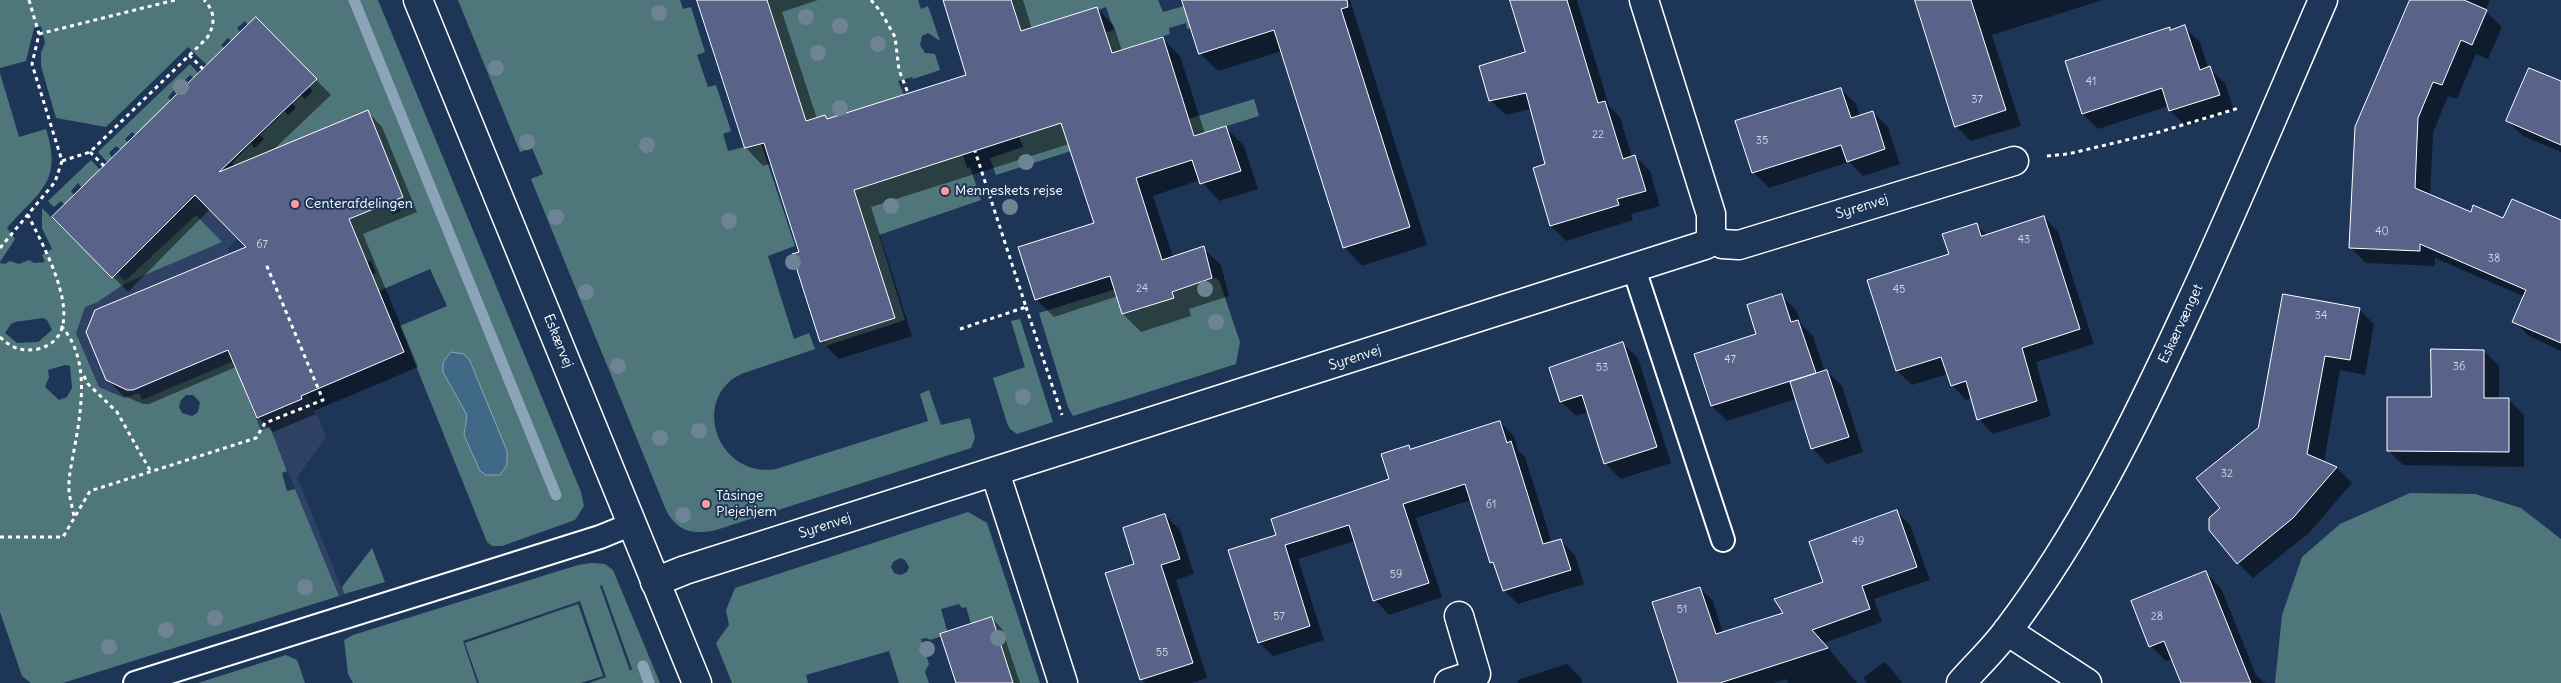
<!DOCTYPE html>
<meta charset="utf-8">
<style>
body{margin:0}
canvas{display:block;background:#1d3557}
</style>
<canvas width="2561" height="683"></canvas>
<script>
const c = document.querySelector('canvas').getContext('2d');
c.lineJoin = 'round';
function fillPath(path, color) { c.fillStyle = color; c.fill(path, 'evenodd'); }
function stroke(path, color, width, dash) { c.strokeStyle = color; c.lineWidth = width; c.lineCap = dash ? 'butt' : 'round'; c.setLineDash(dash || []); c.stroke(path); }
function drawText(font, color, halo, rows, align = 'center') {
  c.font = font + ' Delius,sans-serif'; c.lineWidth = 4; c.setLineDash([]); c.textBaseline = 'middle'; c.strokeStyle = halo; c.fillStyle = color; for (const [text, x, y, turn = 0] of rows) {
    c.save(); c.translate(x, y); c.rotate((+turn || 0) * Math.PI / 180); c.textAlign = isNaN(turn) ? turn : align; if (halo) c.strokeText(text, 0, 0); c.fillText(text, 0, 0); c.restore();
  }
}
fillPath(new Path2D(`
 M196 196 238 239 228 248 230 254 98 309 96 306 86 332 106 380 133 392 132 390 280 329 277 259 329 384 308 393 326 437 297 477 344 594 339 596 270 427 261 430 257 418 301 399 292 375 246 394 243 386 142 400 126 398 99 387 76 332 85 307 96 303 126 283 222 242 196 215 125 281 117 273Z`), '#2f4266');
fillPath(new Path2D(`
 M0 0H378L581 492 584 506 575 520 502 546H492L487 542 400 326 447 306 430 269 379 291 372 274 376 273 371 261 367 262 349 219 388 203 392 215 401 211 396 200 403 196 368 111 254 185 232 163 251 144 255 148 264 139 260 135 285 111 288 115 296 108 292 103 301 95 305 99 313 91 309 87 317 79 256 17 248 25 245 21 237 28 240 32 232 41 228 38 221 45 224 48 207 65 188 47 106 127 56 118 41 66V53L45 43 41 26 34 28 26 61 0 68ZM451 352 486 475 464 429 468 420 467 415 451 385 443 363Z
 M458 0H680L683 9 691 7 705 52 697 55 708 87 716 85 731 131 723 134 728 151 761 143 795 246 768 256 794 339 809 333 815 349 741 374C689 400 719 479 776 469L928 421 920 394 929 390 941 425 970 418 975 438 971 448 716 530C693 535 677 532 666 510L531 179 543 174 532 148 520 152Z
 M767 0H918L921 9 928 6 940 41 928 33 922 36 920 45 925 53 935 54 940 70 913 79 912 77 898 81 904 95 827 119 825 115 806 121Z
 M1011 0H1158L1163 12 1184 6 1211 22 1187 29 1186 23 1169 28 1170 34 1111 53 1105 33 1114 30 1106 7 1098 10 1097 7 1032 28 1024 40Z
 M190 64 198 73 194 78 190 75 183 82 186 85 178 93 174 90 168 97 171 101 136 135 132 132 125 139 128 143 121 150 116 146 109 153 112 158 107 162 98 152Z
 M0 73 19 137 46 129C63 183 39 191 7 228L15 239 0 262Z
 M1254 99 1259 116 1195 136 1189 119Z
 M1061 123 1071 151 996 175 990 158 1023 147 1019 137Z
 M963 155 967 168 970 167 981 200 879 235 905 320 825 346 824 341 895 318 854 190Z
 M91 160 100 170 82 188 78 183 71 191 74 195 65 205 61 201 54 207 48 201Z
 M42 208 112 278 117 273 125 281 196 215 222 242 126 283 96 303 85 307 76 333 99 387 125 398 139 393 142 400 281 341 243 386 261 430 270 427 287 471 282 473 287 491 295 489 339 596 63 683H31L22 676 0 612V263L5 264 10 261 19 264 29 260 34 263 45 262 42 255 52 249 42 228ZM43 318 47 320 52 330 38 342 17 343 5 333 11 324 15 322ZM65 365 70 366 72 388 67 397 59 400 45 387 49 377 48 370ZM186 395H193L200 402 198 412 192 416 182 413 179 407 181 400Z
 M1214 278 1219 280 1240 342 1236 364 1073 416 1068 407 1039 313 1119 288 1138 310 1145 308 1143 303Z
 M1020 319 1053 422 1017 434 1010 429 1007 423 993 378 1025 367 1011 321Z
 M2410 493 2475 494 2521 508 2561 539V683H2275L2282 615 2302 557 2340 524Z
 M968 512 987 523 1040 683H1013L993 620 985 622 984 619 979 620 980 624 972 627 966 607 962 608 959 604 941 609 948 634 930 640 927 638 921 639 929 664 925 672 929 683H899L889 651 806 675 808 683H732L716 643 729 625 726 610 735 588ZM900 558 905 560 909 567 907 572 901 575 894 573 891 567 893 562Z
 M372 548 385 582 344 594 342 587Z
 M591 563 605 564 613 570 660 683H589L606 677 580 601 463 641 477 683H353L348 674 344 640 353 635 578 565ZM602 585 632 669 630 671 600 586Z
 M578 604 603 676 581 683H479L465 643Z
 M286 655 297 660 305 683H198Z`), '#4f777b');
const water = new Path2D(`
 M451 352 464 354 470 361 507 451V465L500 475H486L480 471 464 435 467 415 443 372V363Z`);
fillPath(water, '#406887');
stroke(water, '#8ca4b7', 1);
fillPath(new Path2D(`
 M699 0H818L782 12 817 119 825 116 829 120 968 75 944 0H1023L1032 29 1097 8 1114 26 1122 51 1162 38 1180 56 1205 134 1226 128 1244 146 1258 189 1219 201 1200 180 1153 196 1173 257 1203 248 1221 265 1229 296 1189 309 1191 316 1141 332 1123 314 1118 296 1054 317 1036 299 1095 224 1069 144 871 207 912 336 839 359 821 341 800 253 772 163 763 166 746 148Z
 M1183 0H1350L1427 245 1362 266 1344 247 1282 51 1218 71 1200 53Z
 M1511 0H1577L1609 106 1620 117 1632 157 1635 156 1650 171 1660 206 1631 214 1633 220 1566 241 1551 226 1534 169 1547 165 1531 109 1506 115 1490 100 1527 53Z
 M1954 0H2103L1992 35 2021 126 1971 141 1956 126Z
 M2411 0H2490L2485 11 2502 27 2488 59 2476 54 2457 99 2448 96 2433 133 2430 195 2471 213 2504 220 2561 221V351L2529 336 2514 321 2525 297 2435 258V266L2366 263 2351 248Z
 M256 19 331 95 271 152 368 112 382 127 417 212 363 234 418 367 314 411 316 414 273 432 258 417 236 367 149 404H143L122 395 107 379 248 248 210 209 128 292 54 217Z
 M2184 27 2200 42 2208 68 2225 83 2234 110 2186 126 2170 111 2169 106 2098 129 2083 114 2169 29 2171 31Z
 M2561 83V152L2523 136 2508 121Z
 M1841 89 1856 104 1860 116 1873 112 1888 127 1900 164 1863 176 1849 162 1769 188 1753 172Z
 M2044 217 2058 232 2094 344 2036 362 2051 416 1993 434 1979 419 1972 398 1966 400 1952 385 1948 374 1912 385 1897 371 1869 281 1950 255 1976 224 1987 235Z
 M1782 296 1797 311 1801 324 1813 336 1825 372 1827 371 1842 386 1863 452 1827 464 1812 448 1796 399 1727 421 1712 406Z
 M2359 309 2374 324 2365 375 2340 370 2324 462 2337 468 2352 483 2309 533 2253 578 2238 563 2222 508 2259 429Z
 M1622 343 1638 358 1671 463 1621 479 1605 463 1589 412 1576 416 1561 401 1572 360Z
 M2484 351 2499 366V399L2509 400 2524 415V467L2403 465 2388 450 2432 399Z
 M1500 422 1514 436 1518 450 1525 457 1552 543 1561 541 1575 555 1584 584 1518 604 1504 590 1497 568 1491 562 1471 500 1416 518 1442 597 1389 615 1375 600 1355 541 1298 559 1324 640 1273 656 1259 642 1278 536 1391 480 1408 447 1412 450Z
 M1897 512 1910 525 1930 580 1874 599 1882 622 1824 643 1857 683H1788L1786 679 1774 683H1680L1700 588 1713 601 1723 633 1785 613 1824 582Z
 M1165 515 1180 530 1194 574 1176 580 1207 678 1192 683H1145L1141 679 1136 565Z
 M2206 573 2221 588 2256 675 2265 683H2182L2172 659 2166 661 2151 646Z
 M992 618 1002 629 1020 683H957Z
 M1884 662 1890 667 1902 683H1867L1863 678Z
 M1567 664 1581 678 1582 683H1518L1517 680Z`), '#0007');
stroke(new Path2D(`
 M354 0 556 495
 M643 666 649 683`), '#8ca4b7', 11);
const building = new Path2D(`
 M697 0H767L806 121 825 115 827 119 966 75 943 0H1011L1021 31 1097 7 1112 53 1163 37 1194 136 1226 126 1241 171 1200 184 1192 160 1136 178 1162 260 1204 246 1212 278 1172 292 1174 298 1122 314 1110 276 1035 300 1018 247 1094 223 1061 123 854 190 895 318 820 342 792 254 799 252 764 143 745 148Z
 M1182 0H1347L1348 7 1341 9 1410 227 1343 248 1274 30 1199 54Z
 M1510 0H1567L1598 103 1605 101 1623 159 1635 155 1646 191 1617 199 1619 205 1550 226 1533 168 1545 164 1526 93 1489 101 1479 66 1525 52Z
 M1915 0H1971L2006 110 1955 127Z
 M2410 0H2464L2487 10 2472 45 2461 40 2442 85 2433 82 2418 118 2415 188 2471 212 2473 205 2503 218 2512 199 2561 220V343L2512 322 2526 290 2420 244V251L2349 248 2355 127Z
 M256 17 317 79 219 172 368 110 403 197 349 219 404 352 301 396 302 399 257 418 228 350 133 390H127L106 380 86 332 95 310 246 247 195 195 112 278 52 217Z
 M2185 25 2200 70 2210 66 2220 95 2169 111 2162 88 2082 114 2065 61 2170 27V30Z
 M2529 68 2561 81V145L2506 121Z
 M1841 88 1851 118 1873 111 1885 149 1847 162 1841 145 1752 173 1735 121Z
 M2044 216 2080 329 2022 348 2037 401 1977 420 1966 381 1951 386 1941 357 1896 371 1867 280 1949 254 1942 234 1977 223 1981 236Z
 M1782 294 1791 322 1798 320 1816 373 1711 406 1694 354 1756 334 1747 305Z
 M2283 294 2360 308 2350 360 2325 356 2307 454 2337 467 2293 518 2237 564 2209 530V518L2220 508 2196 478 2258 428Z
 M1623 342 1657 447 1604 464 1582 395 1560 402 1549 368Z
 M2431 349 2484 350V398H2509V452L2387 451V397H2431Z
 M1827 370 1849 437 1811 449 1790 382Z
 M1500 421 1507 443 1511 441 1543 544 1561 539 1571 570 1503 591 1493 562 1490 563 1465 484 1403 504 1429 583 1373 601 1349 525 1285 545 1310 626 1258 643 1228 550 1276 535 1271 519 1389 479 1381 454 1409 445 1410 449Z
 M1897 510 1917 567 1862 586 1870 609 1812 630 1828 648 1720 683H1678L1652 602 1700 587 1716 634 1783 613 1774 599 1823 582 1809 542Z
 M1165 514 1180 559 1161 565 1193 663 1140 680 1105 573 1134 564 1123 528Z
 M2206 571 2251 683H2181L2164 641 2149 647 2131 601Z
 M992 617 1013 683H956L940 634Z`);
fillPath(building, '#596289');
stroke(building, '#fff', 1);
const lane = new Path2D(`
 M1634 269 1723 540
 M135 683 600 537 632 524`);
const street = new Path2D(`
 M1711 237 1722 244 1739 245 2014 161
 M995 472 1063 683
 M655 582 685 570 1705 245 1711 237V214L1644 0
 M2007 631 2087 683
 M1449 683 1476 674 1459 616
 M1961 683C1976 666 1994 649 2008 630 2082 532 2136 422 2187 311 2235 208 2278 104 2323 0`);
const secondary = new Path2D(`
 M418 0 697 683`);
stroke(lane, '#fff', 26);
stroke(street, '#fff', 31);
stroke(secondary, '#fff', 31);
stroke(new Path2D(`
 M29 0 39 34 32 64 62 161 90 152 207 38C215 25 216 12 204 0
 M871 0 881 12 895 37 899 70 908 93
 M39 34 175 0
 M189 55 203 69
 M90 152 104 166
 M2047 156 2068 154 2156 133 2239 108
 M0 248 55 182 62 161
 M1026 307 1062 415
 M61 326C97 365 76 432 69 479V493L74 516
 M960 329 1026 307 975 151
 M0 337C11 348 22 352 38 349 95 335 42 244 28 215
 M84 376 88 384 117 412 151 472
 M0 537H63L90 491 256 438 265 423 323 400 266 264`), '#fff', 3, [4, 4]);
stroke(lane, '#1d3557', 22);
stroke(street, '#1d3557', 28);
stroke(secondary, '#1d3557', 28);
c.fillStyle = '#6e8393';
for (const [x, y] of [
 [659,13],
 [806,17],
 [840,26],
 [878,44],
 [818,53],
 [496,68],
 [181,87],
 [840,108],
 [527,142],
 [647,145],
 [1026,162],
 [891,206],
 [1010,207],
 [556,217],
 [729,221],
 [793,262],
 [1205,289],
 [586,292],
 [1216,322],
 [618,366],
 [1023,397],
 [699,431],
 [660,438],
 [683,515],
 [305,587],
 [215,618],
 [166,630],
 [998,638],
 [109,647],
 [927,649]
]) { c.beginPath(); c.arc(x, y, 8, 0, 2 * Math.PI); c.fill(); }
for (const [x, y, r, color] of [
 [945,191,5,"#ff9aa2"],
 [295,204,5,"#ff9aa2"],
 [706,504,5,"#ff9aa2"]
]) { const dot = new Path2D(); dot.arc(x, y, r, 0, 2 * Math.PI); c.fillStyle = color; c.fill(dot); stroke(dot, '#1d3557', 2); }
drawText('11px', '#d6d8e2', null, [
 ["41",2091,82],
 ["37",1977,100],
 ["22",1598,135],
 ["35",1762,141],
 ["40",2382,232],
 ["43",2024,240],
 ["67",262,245],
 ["38",2494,259],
 ["24",1142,289],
 ["45",1899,290],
 ["34",2321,316],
 ["47",1730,360],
 ["36",2459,367],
 ["53",1602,368],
 ["32",2227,474],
 ["61",1491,505],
 ["49",1858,542],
 ["59",1396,575],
 ["51",1682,610],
 ["57",1279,617],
 ["28",2157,617],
 ["55",1162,653]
]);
drawText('14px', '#fff', '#1d3557', [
 ["Menneskets rejse",955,191],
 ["Centerafdelingen",305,204],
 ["Tåsinge",716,496],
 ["Plejehjem",716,512]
], 'left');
drawText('14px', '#fff', '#1d3557', [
 ["Syrenvej",1862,207,-17],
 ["Eskærvænget",2181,324,-65],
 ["Eskærvej",558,341,68],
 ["Syrenvej",1355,358,-18],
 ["Syrenvej",825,526,-18]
]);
</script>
